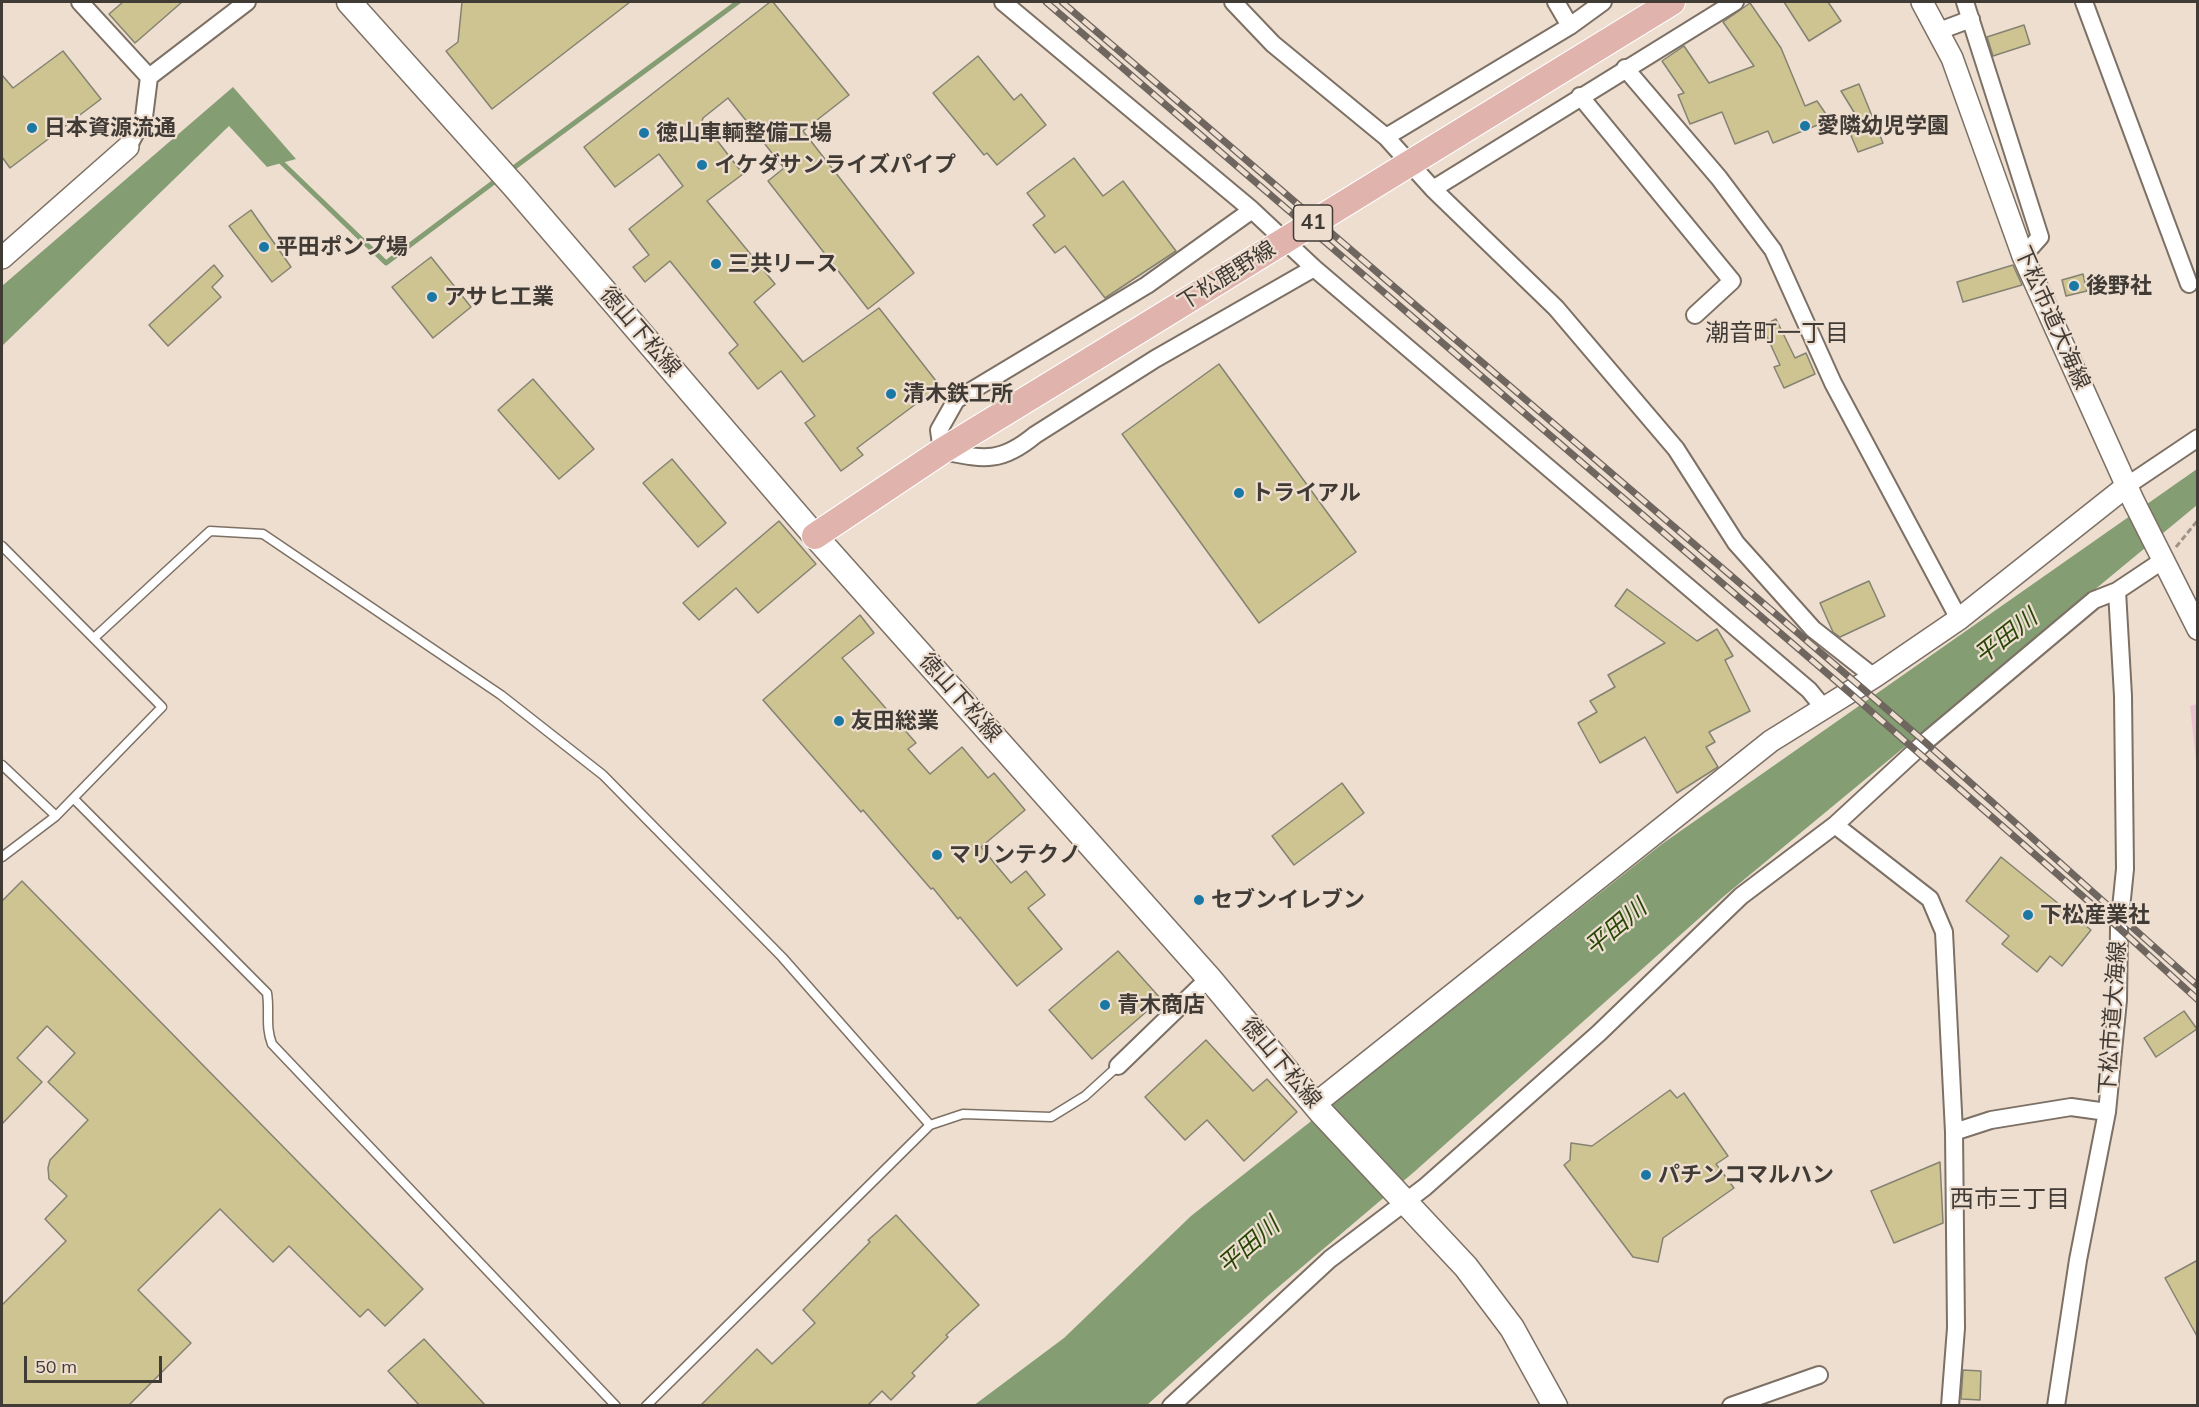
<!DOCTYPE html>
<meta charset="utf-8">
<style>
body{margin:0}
#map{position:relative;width:2199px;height:1407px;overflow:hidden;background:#edded0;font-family:Mulish,sans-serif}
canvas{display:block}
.frame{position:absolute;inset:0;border:3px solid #413b36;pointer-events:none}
.scale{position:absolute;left:24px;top:1356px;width:138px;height:27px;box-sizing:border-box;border:3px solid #413b36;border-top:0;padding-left:8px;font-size:18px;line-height:21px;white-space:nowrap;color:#413b36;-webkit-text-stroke:4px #edded0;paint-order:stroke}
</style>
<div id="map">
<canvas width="2199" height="1407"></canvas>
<div class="frame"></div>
<div class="scale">50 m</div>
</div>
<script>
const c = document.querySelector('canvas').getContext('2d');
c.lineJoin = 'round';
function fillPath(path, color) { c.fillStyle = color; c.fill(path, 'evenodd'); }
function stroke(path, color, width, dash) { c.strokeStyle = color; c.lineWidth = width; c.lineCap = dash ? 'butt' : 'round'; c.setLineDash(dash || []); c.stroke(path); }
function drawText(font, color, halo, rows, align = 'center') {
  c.font = font + ' Mulish,"Noto Sans JP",sans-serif'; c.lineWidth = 4.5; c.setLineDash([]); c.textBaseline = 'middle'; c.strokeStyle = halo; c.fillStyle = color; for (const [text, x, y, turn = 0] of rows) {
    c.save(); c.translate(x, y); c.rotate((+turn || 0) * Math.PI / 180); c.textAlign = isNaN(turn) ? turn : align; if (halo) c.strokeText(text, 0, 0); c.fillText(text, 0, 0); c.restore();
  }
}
fillPath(new Path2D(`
 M2197 704H2198L2197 769 2190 706Z`), '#e9c2d0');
fillPath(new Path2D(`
 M233 87 296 159 267 167 229 126 2 346V286Z
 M2197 469V505L1723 897 1414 1172 1269 1295 1147 1405 973 1406 1064 1338 1191 1216 1662 844Z`), '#849d73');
stroke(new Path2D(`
 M277 158 386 263 498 179
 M508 172 738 2`), '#849d73', 5);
const building = new Path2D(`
 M123 2H182L135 43 109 14Z
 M462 2H630L492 109 446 51 458 42Z
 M770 2H773L849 95 803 131 914 273 868 309 768 181 784 168 728 98 703 118 702 121 743 174 707 201 775 284 754 302 803 362 879 308 940 386 857 448 863 455 841 471 805 423 815 416 781 371 758 389 729 353 738 345 670 261 645 282 633 267 649 255 629 229 683 186 659 154 615 187 584 147Z
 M1784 2H1828L1841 21 1809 41Z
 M1750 3 1781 48 1805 106 1817 101 1830 120 1773 143 1768 131 1735 144 1722 112 1690 124 1678 95 1684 93 1662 61 1684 46 1709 83 1754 66 1723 22Z
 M2024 25 2030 44 1993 56 1987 37Z
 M63 51 101 99 10 168 2 157V75L13 88Z
 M978 56 1014 100 1021 94 1046 125 997 165 987 153 984 155 933 93Z
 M1859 84 1883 143 1858 152 1846 124 1857 117 1841 91Z
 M1074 158 1103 196 1123 181 1176 251 1105 298 1065 246 1055 253 1033 225 1045 216 1027 193Z
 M251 210 291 267 272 282 229 226Z
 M431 257 471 307 433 338 392 287Z
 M214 265 223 276 212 287 221 297 168 346 149 325Z
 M2013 265 2022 285 1963 302 1957 282Z
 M2083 274 2087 291 2066 296 2062 280Z
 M1776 319 1795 358 1806 353 1815 374 1784 388 1774 367 1780 365 1762 326Z
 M1219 364 1356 552 1259 623 1122 434Z
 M533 379 594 449 559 479 498 410Z
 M672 459 726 523 698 547 643 483Z
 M779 521 816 564 758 613 736 588 699 620 683 603Z
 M1869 581 1885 616 1840 637 1833 632 1820 603Z
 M1627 589 1697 641 1717 629 1733 656 1725 660 1750 711 1709 732 1715 742 1706 747 1718 767 1677 793 1645 737 1600 763 1578 723 1597 712 1590 701 1615 687 1608 675 1665 643 1615 606Z
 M860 615 874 633 842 658 916 743 908 749 930 774 962 747 988 778 994 773 1025 810 981 847 1011 883 1026 871 1045 895 1028 908 1062 949 1017 986 960 917 958 919 933 888 931 889 863 810 861 812 763 700Z
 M1342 783 1364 813 1294 865 1272 836Z
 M2001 857 2091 930 2062 966 2050 956 2037 972 2002 944 2009 936 1966 901Z
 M22 881 423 1289 385 1326 368 1309 360 1317 289 1246 273 1262 220 1209 138 1290 191 1343 128 1406H2V1305L66 1241 45 1219 67 1196 49 1179 48 1168 50 1160 88 1120 48 1082 75 1053 47 1026 17 1058 42 1082 2 1124V901Z
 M1118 951 1161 999 1092 1059 1049 1010Z
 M2184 1011 2197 1029 2156 1057 2144 1038Z
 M1206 1040 1253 1091 1267 1079 1297 1112 1244 1161 1207 1120 1185 1140 1145 1097Z
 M1670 1090 1677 1098 1684 1093 1728 1156 1716 1164 1734 1188 1663 1238 1658 1262 1633 1257 1564 1165 1570 1160 1571 1143 1592 1146Z
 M1940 1162 1943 1223 1894 1243 1871 1191Z
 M896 1215 979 1305 946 1335 948 1337 912 1373 915 1376 891 1400 882 1391 867 1406H700L757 1349 772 1364 815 1323 803 1310 870 1242 868 1240Z
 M2198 1260V1338L2165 1278Z
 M424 1339 486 1406H420L388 1371Z
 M1963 1370 1981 1371 1980 1400 1961 1399Z`);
fillPath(building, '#cdc492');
stroke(building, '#858272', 1.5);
const service = new Path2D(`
 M2 546 162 707 56 816 2 857
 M94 638 210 531 263 534 501 695 603 775 782 957 930 1125
 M2 765 56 816
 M74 799 267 993C270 1012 265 1026 272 1044L616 1406
 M646 1406 930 1125 963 1114 1051 1117 1085 1096 1118 1066`);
const minor = new Path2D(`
 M80 2 149 77
 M1003 2 1252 210 1314 268 1809 690 1823 707
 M1233 2 1273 44 1386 137 1433 189 1556 308 1676 449 1736 543 1813 629 1874 677
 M1556 2 1570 26
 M1965 2 2040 237 2023 256
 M2084 2 2189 284
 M1939 31 1971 19
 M1625 68 1719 178 1773 250 1833 383 1959 619
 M1580 96 1732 281 1695 315
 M1386 137 1570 26 1603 2
 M128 147 144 117 149 77 247 2
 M1433 189 1735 2
 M1252 210 1147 285 956 400 939 430 942 451C983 459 1000 464 1035 435L1155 359 1314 268
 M2128 485 2198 438
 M1835 825 1930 899 1944 932 1954 1132 1956 1328 1950 1406
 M1118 1066 1209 978
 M1954 1132 1991 1120 2071 1107 2107 1112
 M1171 1406 1330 1259 1425 1187 1599 1033 1741 896 1835 825 1925 742 2094 600 2117 591 2162 561
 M1731 1406 1819 1375
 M2056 1406 2078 1260 2107 1112 2118 1000 2119 928 2125 869 2123 696 2117 591`);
const tertiary = new Path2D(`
 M1922 2 1952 58 2023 256 2133 500 2198 629
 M2 258 128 147
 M1315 1104 1771 741 1874 677 1959 619 2128 485`);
const secondary = new Path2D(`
 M349 2 514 186 815 536 1209 978 1321 1112 1466 1267 1512 1328 1555 1406`);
const primary = new Path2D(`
 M1532 88 1672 2
 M815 536 942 451 1094 358`);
stroke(service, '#7d7064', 11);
stroke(minor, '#7d7064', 20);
stroke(tertiary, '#7d7064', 24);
stroke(secondary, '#7d7064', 27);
stroke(primary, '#fff', 28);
stroke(new Path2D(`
 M2176 547 2198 520`), '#9e9389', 3, [6, 3]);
stroke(service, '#fff', 8);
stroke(minor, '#fff', 16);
stroke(tertiary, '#fff', 21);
stroke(secondary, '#fff', 24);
stroke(primary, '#e1b3ad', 26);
const rail = new Path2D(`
 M1046 2 1850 693 2119 928 2198 1000
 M1062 2 1925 742 2198 986`);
stroke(rail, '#6e665f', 7);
stroke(rail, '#edded0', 4.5, [14]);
const primaryBridge = new Path2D(`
 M1094 358 1532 88`);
stroke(primaryBridge, '#fff', 28, []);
stroke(primaryBridge, '#e1b3ad', 26);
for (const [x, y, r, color] of [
 [1805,126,6,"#1b78a5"],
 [32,128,6,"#1b78a5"],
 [644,133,6,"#1b78a5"],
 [702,165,6,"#1b78a5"],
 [264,247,6,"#1b78a5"],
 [716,264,6,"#1b78a5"],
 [2074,286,6,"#1b78a5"],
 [432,297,6,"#1b78a5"],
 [891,394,6,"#1b78a5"],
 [1239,493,6,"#1b78a5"],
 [839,721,6,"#1b78a5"],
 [937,855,6,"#1b78a5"],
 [1199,900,6,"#1b78a5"],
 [2028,915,6,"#1b78a5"],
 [1105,1005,6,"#1b78a5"],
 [1646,1175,6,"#1b78a5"]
]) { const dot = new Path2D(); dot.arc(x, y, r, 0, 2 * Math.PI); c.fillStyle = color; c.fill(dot); stroke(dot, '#edded0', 2); }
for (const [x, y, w] of [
 [1313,223,39]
]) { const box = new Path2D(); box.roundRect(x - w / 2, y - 18, w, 36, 4.5); c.fillStyle = '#edded0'; c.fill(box); stroke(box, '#413b36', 1.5); }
drawText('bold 21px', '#413b36', null, [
 ["41",1313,223]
]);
drawText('bold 22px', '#413b36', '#edded0', [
 ["愛隣幼児学園",1817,126],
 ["日本資源流通",44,128],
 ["徳山車輌整備工場",656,133],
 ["イケダサンライズパイプ",714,165],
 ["平田ポンプ場",276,247],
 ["三共リース",728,264],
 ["後野社",2086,286],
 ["アサヒ工業",444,297],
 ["清木鉄工所",903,394],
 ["トライアル",1251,493],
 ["友田総業",851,721],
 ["マリンテクノ",949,855],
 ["セブンイレブン",1211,900],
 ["下松産業社",2040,915],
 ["青木商店",1117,1005],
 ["パチンコマルハン",1658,1175]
], 'left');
drawText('22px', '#413b36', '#edded0', [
 ["下松鹿野線",1227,276,-32],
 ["下松市道大海線",2052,318,66],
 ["徳山下松線",640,332,49],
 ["徳山下松線",960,698,48],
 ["下松市道大海線",2113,1018,-86],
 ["徳山下松線",1281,1063,50]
]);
drawText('24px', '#413b36', '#edded0', [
 ["潮音町一丁目",1777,334],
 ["西市三丁目",2010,1200]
]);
drawText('italic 24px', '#274604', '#edded0', [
 ["平田川",2006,637,-38],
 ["平田川",1616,928,-40],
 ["平田川",1249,1246,-41]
]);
</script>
